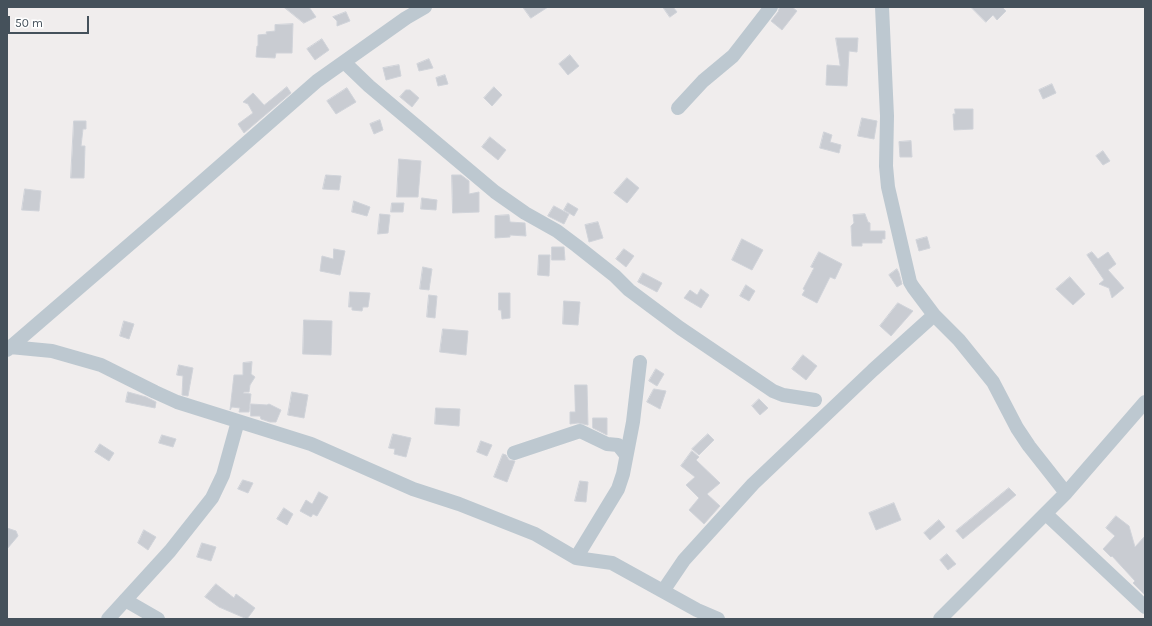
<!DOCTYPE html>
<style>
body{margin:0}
#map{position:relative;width:1152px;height:626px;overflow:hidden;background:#f0eded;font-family:Karla,sans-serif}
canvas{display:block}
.frame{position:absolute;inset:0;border:8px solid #45515b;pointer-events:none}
.scale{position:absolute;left:8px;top:16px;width:81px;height:18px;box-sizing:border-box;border:2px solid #45515b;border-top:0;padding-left:5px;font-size:12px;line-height:14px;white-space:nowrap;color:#45515b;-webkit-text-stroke:3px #fff;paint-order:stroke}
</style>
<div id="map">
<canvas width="1152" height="626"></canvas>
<div class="frame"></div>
<div class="scale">50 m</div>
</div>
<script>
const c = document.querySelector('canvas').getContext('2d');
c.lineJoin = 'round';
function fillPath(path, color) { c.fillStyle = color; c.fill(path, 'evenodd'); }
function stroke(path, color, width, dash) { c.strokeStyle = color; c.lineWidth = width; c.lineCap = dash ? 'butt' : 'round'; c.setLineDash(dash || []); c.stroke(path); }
const building = new Path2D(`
 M284 7H309L316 17 304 23Z
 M523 7H548L531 18Z
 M663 7H673L677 12 670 17Z
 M780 7H792L797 11 782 30 771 21 778 12Z
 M971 7H1002L1006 11 997 20 993 15 986 22Z
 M346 12 350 21 337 26V21L333 17Z
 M293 24 292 53H276L275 58 256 57 257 46H258V35L267 34 266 32 275 31V25Z
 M836 38H858L857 52 849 51 847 86 826 85 827 65 840 66Z
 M322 39 329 50 315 60 307 49Z
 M570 55 579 66 568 75 559 64Z
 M429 59 433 68 419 71 417 64Z
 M399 65 401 76 386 80 383 68Z
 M445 75 448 84 438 86 436 78Z
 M1052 84 1056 93 1043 99 1039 90Z
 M287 87 291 93 244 133 238 124 253 113 248 104 243 102 253 93 264 105Z
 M494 87 502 95 492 106 484 98Z
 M347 88 356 102 336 114 327 101Z
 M406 90H410L419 98 412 107 400 97Z
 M955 109H973V129L954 130 953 114H955Z
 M862 118 877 121 874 139 858 136Z
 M380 120 383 130 374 134 370 124Z
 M74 121H86V129H83L81 146H85L84 178H71Z
 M824 132 832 135 830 142 841 145 839 153 820 148Z
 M490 137 506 150 498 160 482 147Z
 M911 141 912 157H900L899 142Z
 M1103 151 1110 161 1103 165 1096 156Z
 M399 159 421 161 418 197H397Z
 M326 175 341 176 339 190 323 189Z
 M452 175H461L469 181V194L479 192V212L453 213Z
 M627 178 639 188 627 203 614 193Z
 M25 189 41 191 39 211 22 210Z
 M422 198 437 200 436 210 421 209Z
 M354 201 370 207 367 216 352 212Z
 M392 203H404L403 212H391Z
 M568 203 578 209 574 216 564 210Z
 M554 206 569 214 564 224 548 216Z
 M380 214 390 215 388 233 378 234Z
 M865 214 868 222 870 223V231H885V239H882V243H862V246H852L851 226 854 223 853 215Z
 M509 215 510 222 525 223 526 236 510 235V237L495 238V216Z
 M598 222 603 238 589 242 585 225Z
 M927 237 930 248 919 251 916 240Z
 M742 239 763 250 752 270 732 260Z
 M552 247H564L565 260H552Z
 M334 249 345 251 340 275 320 271 322 256 333 259Z
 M624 249 634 256 626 267 616 259Z
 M819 252 842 264 835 279 830 277 817 303 802 295 805 290 803 289 814 268 811 267Z
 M1092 252 1098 259 1108 252 1116 264 1108 270 1124 288 1112 298 1109 288 1099 284 1104 280 1087 255Z
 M539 255H550L549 276 538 275Z
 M423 267 432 269 429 290 420 289Z
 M897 269 899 273 902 284 897 287 889 275Z
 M643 273 662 283 657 292 638 282Z
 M1070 277 1085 294 1073 305 1056 289Z
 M746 285 755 291 749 301 740 296Z
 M701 289 709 295 701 308 684 298 690 290 697 295Z
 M350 292 370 293 368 307H363L362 311 352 310V307H349Z
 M499 293H510V318L502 319 501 310H499Z
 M429 295 437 296 435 318 427 317Z
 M564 301 580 302 578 325 563 324Z
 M898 303 913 311 891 336 880 326Z
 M304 320 332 321 331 355 303 354Z
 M124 321 134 324 129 339 120 336Z
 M443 329 468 331 466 355 440 352Z
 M803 355 817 366 806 380 792 369Z
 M252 362 251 374 255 377 250 385 249 392H244L243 393 251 394 249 412H239L240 408 232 407 230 410 234 375H243V363Z
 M179 365 193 368 188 396 182 395 183 376 177 375Z
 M656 369 664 374 657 386 649 381Z
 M575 385H587L588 425 578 423 570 424V412H575Z
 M654 389 666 391 660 409 647 402Z
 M128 392 146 397 156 402 155 408 126 402Z
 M292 392 308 395 304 418 288 415Z
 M759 399 768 408 760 415 752 406Z
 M251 404 267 405 269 404 281 410 276 422H270L261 419 260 416H251Z
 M436 408 460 409 459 426 435 424Z
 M593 418H607V435L593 428Z
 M393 434 411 438 406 457 394 454 395 449 389 448Z
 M708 434 714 440 699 455 692 449Z
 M162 435 176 439 173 447 159 443Z
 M481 441 492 445 487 456 477 452Z
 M100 444 114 453 109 461 95 452Z
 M692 451 699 457 696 460 720 483 707 494 720 506 704 524 689 510 699 498 686 485 695 477 681 466Z
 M503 454 506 455 509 460 515 461 507 482 494 477Z
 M243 480 253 483 248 493 238 489Z
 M580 481 588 482 586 502 575 501Z
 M1009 488 1016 495 963 539 956 531Z
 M319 492 328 497 317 516 313 514 311 517 300 511 306 500 312 504Z
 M894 503 901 520 876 530 869 513Z
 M284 508 293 514 287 525 277 519Z
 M1116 516 1129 526 1135 547 1145 536V595L1133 583 1135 581 1112 556 1111 557 1103 549 1115 536 1106 528Z
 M939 520 945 527 930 540 924 533Z
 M7 528 16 531 18 536 7 549Z
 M144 530 156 537 148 550 138 543Z
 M202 543 216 547 211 561 197 557Z
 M947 554 956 564 948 570 940 560Z
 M216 584 234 598 236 594 255 608 247 619 219 607 205 597Z`);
fillPath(building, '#c9ccd2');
stroke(building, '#d0d3d9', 1);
stroke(new Path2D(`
 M882 7 887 116 886 166 888 187 910 282 913 287 934 315 959 340 993 382 1017 428 1029 446 1066 493
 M344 62 369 86 495 192 525 213 557 231 577 246 615 276 629 290 680 328 773 391 783 395 815 400
 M678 108 703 81 733 56 771 7
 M10 347 52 351 101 365 155 392 177 402 311 444 413 489 459 504 535 534 576 558 612 563 697 610 718 619
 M7 350 173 207 317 81 406 18 425 7
 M514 453 580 431 607 444 618 445 626 455
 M1046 514 1145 607
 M576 558 618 489 623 474 633 422 640 362
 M663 591 684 560 753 484 873 370 934 315
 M125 600 158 619
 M108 619 170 551 212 498 223 475 238 421
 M940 619 1066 493 1145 402`), '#bdc8d0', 14);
</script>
